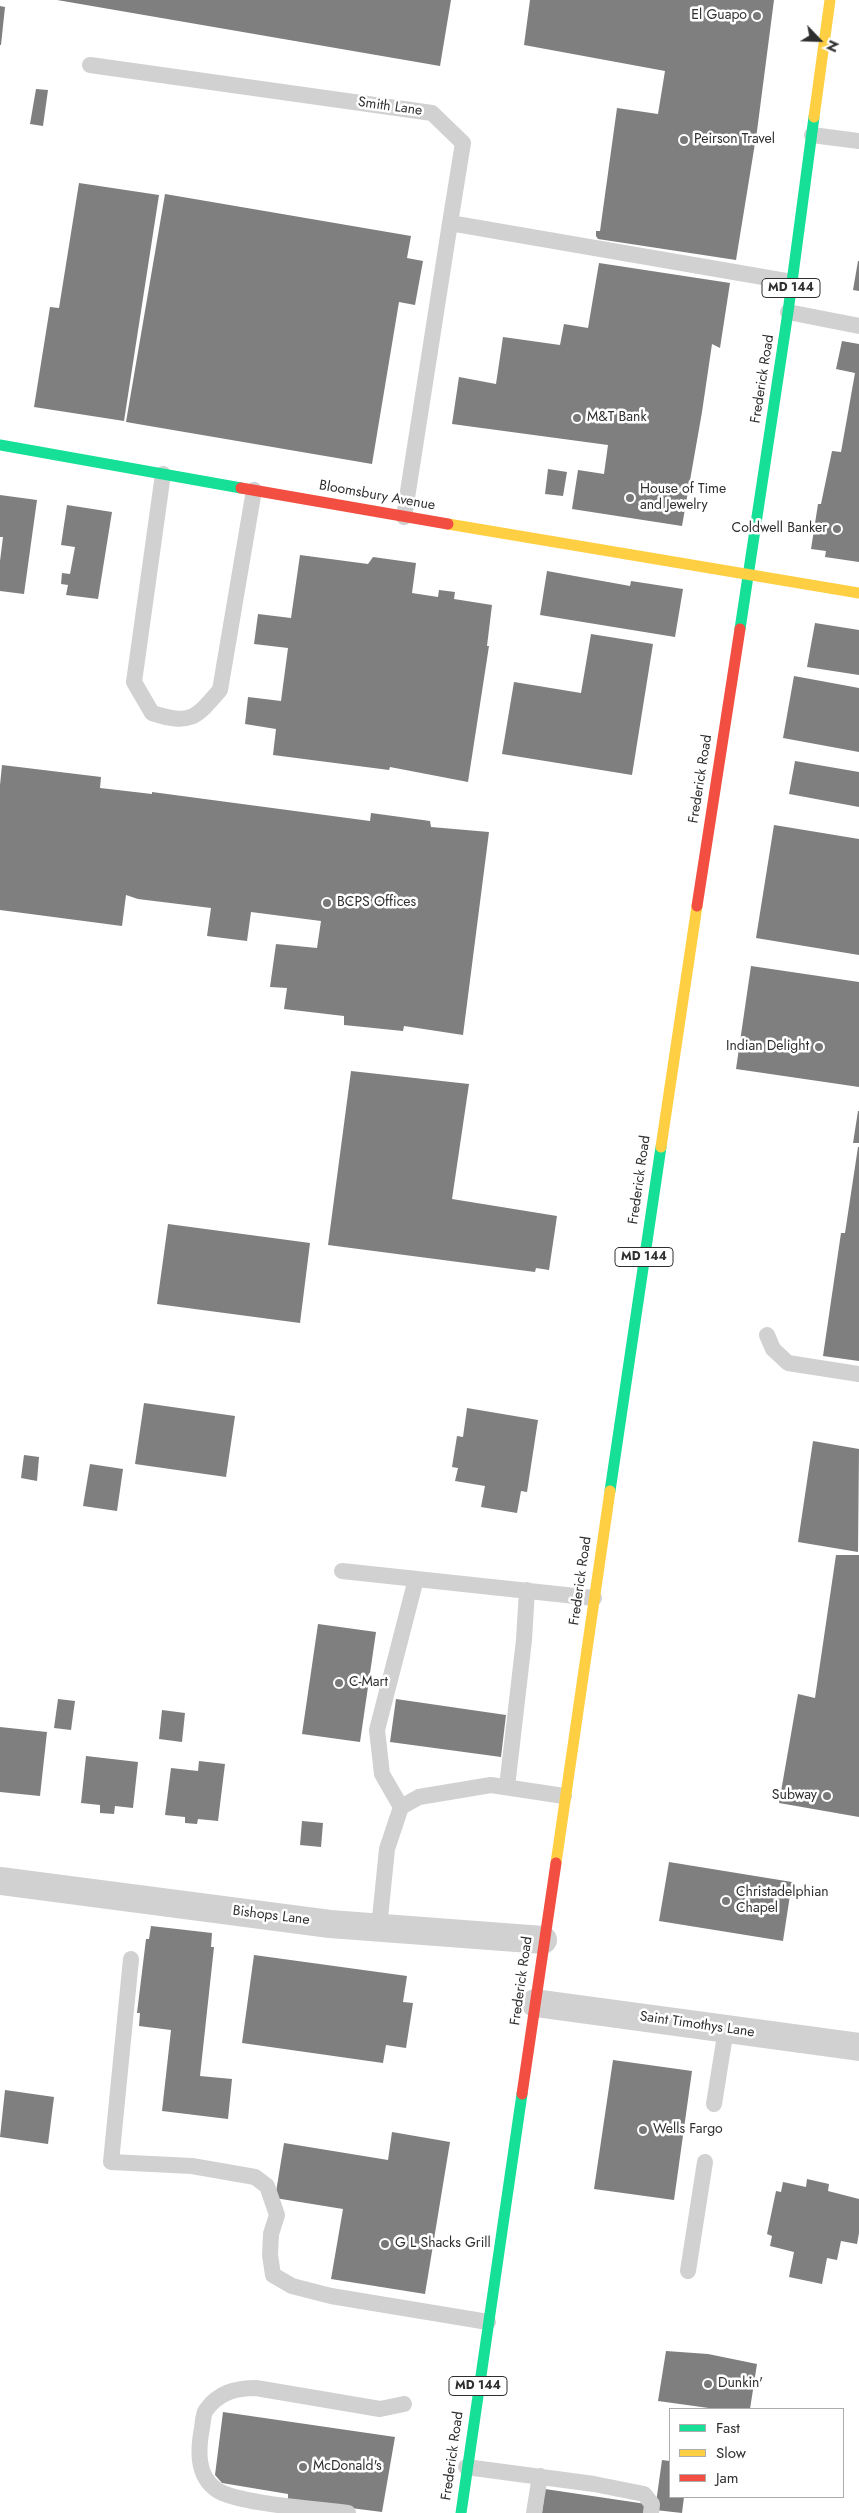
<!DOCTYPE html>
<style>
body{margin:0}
#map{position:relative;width:859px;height:2513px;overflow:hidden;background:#fff;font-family:Jost,sans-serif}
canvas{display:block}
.legend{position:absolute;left:669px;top:2408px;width:175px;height:90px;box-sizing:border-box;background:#fff;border:1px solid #acacac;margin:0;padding:6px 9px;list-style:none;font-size:15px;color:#2f2f2f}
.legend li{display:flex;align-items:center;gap:10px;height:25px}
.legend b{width:25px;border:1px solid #acacac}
.north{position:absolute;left:794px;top:15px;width:50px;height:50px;-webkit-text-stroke:4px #fff;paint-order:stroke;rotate:114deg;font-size:14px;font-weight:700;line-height:20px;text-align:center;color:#2f2f2f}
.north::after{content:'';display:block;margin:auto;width:18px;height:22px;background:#2f2f2f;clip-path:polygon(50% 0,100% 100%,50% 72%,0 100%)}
</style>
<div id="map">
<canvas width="859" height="2513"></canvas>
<ul class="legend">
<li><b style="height:6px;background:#16e098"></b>Fast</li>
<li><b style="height:6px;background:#ffcf43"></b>Slow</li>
<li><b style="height:6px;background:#f24e42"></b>Jam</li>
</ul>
<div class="north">N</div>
</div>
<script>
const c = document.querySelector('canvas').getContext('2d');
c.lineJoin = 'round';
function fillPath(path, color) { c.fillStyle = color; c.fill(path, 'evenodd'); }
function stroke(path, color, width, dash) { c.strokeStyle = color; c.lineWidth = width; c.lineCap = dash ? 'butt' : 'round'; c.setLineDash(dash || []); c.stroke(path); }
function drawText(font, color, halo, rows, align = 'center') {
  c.font = font + ' Jost,sans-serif'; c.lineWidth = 5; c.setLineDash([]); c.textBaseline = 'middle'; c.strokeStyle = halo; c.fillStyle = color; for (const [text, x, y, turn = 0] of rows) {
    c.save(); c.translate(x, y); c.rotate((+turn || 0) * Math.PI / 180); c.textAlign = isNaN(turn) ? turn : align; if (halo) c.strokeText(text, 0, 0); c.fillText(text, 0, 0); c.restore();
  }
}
fillPath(new Path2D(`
 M57 0H451L440 66Z
 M530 0H774L757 131 736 260 598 239 596 236V231H600L617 108 658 114 665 71 524 45Z
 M0 6 5 7 1 45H0Z
 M36 89 48 90 43 126 30 124Z
 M79 183 159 195 124 421 34 407 50 307 59 308Z
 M165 194 411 236 407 258 423 261 415 305 399 302 372 464 126 422Z
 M858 261H859V291L853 290Z
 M599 263 730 283 720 348 712 344 702 412 682 526 572 509 578 470 604 474 608 445 452 424 459 377 496 384 503 337 560 345 564 324 588 328Z
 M842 341 859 344V562L825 557 826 551 811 549 818 504H821L832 451 841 452 855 373 836 369Z
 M548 469 567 472 563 496 545 494Z
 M0 495 37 500 24 594 0 591V561L3 537H0Z
 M67 505 112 512 98 599 66 595 68 585 61 584 62 573 70 574 75 547 61 545Z
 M300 555 368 564 373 557 416 563 412 593 438 597 439 590 455 592 454 599 492 605 487 646H489L468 782 390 767 389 770 273 755 276 729 245 724 248 697 281 701 288 648 254 644 258 614 291 618Z
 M547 571 630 586 631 581 683 589 675 637 540 615Z
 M815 623 859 630V675L807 667Z
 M591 634 653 644 632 775 502 754 514 682 581 693Z
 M794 676 859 688V752L783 738Z
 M795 761 859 772V807L789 794Z
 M2 765 101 777 100 788 152 794V792L370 821 371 813 430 821 431 827 489 832 463 1035 404 1026 403 1031 344 1025V1016L284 1009 287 988 270 987 276 944 317 948 321 921 251 912 247 941 207 936 211 908 138 899 126 895 122 926 0 910V785Z
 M774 825 859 839V955L756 938Z
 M751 966 859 982V1087L736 1069Z
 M351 1071 469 1084 452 1199 557 1216 549 1270 536 1268 535 1272 328 1245Z
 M858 1111H859V1143H853Z
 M858 1147H859V1361L823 1356 841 1233H845Z
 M168 1224 310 1243 300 1323 157 1304Z
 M144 1403 235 1416 226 1477 135 1464Z
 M467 1408 538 1420 527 1492 521 1491 517 1513 481 1507 485 1486 455 1481 458 1468 452 1467 457 1436 463 1437Z
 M813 1441 859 1449 858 1552 798 1542Z
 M24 1455 39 1457 37 1481 21 1478Z
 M90 1464 123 1469 117 1511 83 1506Z
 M836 1555H859V1817L779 1803 798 1694 815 1698Z
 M318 1624 376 1632 360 1742 302 1734Z
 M58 1699 75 1701 71 1730 54 1728Z
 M396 1699 506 1715 501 1757 390 1742Z
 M162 1710 185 1713 182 1742 159 1739Z
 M0 1727 47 1732 40 1796 0 1792Z
 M86 1756 138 1762 133 1808 115 1806 114 1814 100 1813V1805L81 1803Z
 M199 1761 225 1764 218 1821 198 1819 197 1824 185 1823V1817L165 1815 171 1768 198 1771Z
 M302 1821 323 1823 321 1847 300 1845Z
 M669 1862 792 1882 783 1941 659 1921Z
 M151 1926 212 1933 211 1947H214L200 2076 232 2079 228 2119 162 2111 171 2030 139 2026 140 2013H137L146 1939H149Z
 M254 1955 407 1976 403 2002 413 2003 406 2048 386 2045 383 2063 242 2043Z
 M613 2060 692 2071 674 2200 594 2189Z
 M5 2090 54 2097 48 2144 0 2137Z
 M392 2132 450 2142 425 2294 331 2279 343 2209 275 2198 284 2143 388 2160Z
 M807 2179 829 2184 828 2191 859 2199V2233L857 2244 841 2241 837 2260 827 2258 822 2284 789 2277 794 2252 770 2246 772 2236 767 2234 776 2191 781 2192 783 2182 806 2187Z
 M666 2351 708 2354 757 2364 750 2409H716L658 2401Z
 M223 2412 395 2437 382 2512 288 2500V2494L222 2483 215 2475Z
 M662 2460 670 2461V2497H684L682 2513 655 2510Z
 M545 2489 646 2504 645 2513H542Z`), '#7f7f7f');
stroke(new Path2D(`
 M90 65 432 113 463 143 450 223 792 282
 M812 135 859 141
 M788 312 859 326
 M163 474 134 682 152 713C190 725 195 719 220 690L254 490
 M404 517 450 223
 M767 1335 773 1349 788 1363 859 1374
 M342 1571 594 1598
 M507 1787 524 1640 527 1590
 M401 1807 382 1774 377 1730 416 1579
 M379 1928 387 1849 401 1807 419 1797 491 1785 564 1796
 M131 1959 111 2162 192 2166 255 2177 267 2186 277 2215 271 2234 270 2255 273 2275 292 2286 331 2296 488 2322
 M714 2104 726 2029
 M688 2271 705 2162
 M466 2467 594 2484 644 2494 652 2504 651 2513
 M348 2513C319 2509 238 2504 217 2490 196 2476 198 2449 202 2428 203 2422 203 2414 206 2410 219 2392 236 2388 256 2388L380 2409 404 2404
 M534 2513 540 2476`), '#d1d1d1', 16);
stroke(new Path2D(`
 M0 1881 330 1924 543 1940
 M535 2003 859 2047`), '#d1d1d1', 28);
stroke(new Path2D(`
 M0 445 241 488
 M740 629 788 312 814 117
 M610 1491 661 1147
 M461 2513 522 2094`), '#16e098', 11);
stroke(new Path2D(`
 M814 117 830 0
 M448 524 859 593
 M661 1147 697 906
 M556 1863 610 1491`), '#ffcf43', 11);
stroke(new Path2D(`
 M241 488 448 524
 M697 906 740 629
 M522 2094 556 1863`), '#f24e42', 11);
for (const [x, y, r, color] of [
 [757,16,5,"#787878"],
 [684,140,5,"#787878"],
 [577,418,5,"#787878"],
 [630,498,5,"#787878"],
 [837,529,5,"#787878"],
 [327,903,5,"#787878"],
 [819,1047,5,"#787878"],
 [339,1683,5,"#787878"],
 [827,1796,5,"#787878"],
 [726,1901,5,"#787878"],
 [643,2130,5,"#787878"],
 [385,2244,5,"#787878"],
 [708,2384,5,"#787878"],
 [303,2467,5,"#787878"]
]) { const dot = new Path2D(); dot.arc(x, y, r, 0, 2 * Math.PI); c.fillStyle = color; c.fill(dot); stroke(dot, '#fff', 2); }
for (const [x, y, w] of [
 [791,288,58],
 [644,1257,58],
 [478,2386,58]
]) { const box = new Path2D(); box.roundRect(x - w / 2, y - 9.5, w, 19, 4); c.fillStyle = '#fff'; c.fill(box); stroke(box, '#2f2f2f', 1); }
drawText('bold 12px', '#2f2f2f', null, [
 ["MD 144",791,288],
 ["MD 144",644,1257],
 ["MD 144",478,2386]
]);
drawText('14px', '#2f2f2f', '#fff', [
 ["El Guapo",747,16,"right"],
 ["Peirson Travel",694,140],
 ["M&T Bank",587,418],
 ["House of Time",640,490],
 ["and Jewelry",640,506],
 ["Coldwell Banker",827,529,"right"],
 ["BCPS Offices",337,903],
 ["Indian Delight",809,1047,"right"],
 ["C-Mart",349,1683],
 ["Subway",817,1796,"right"],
 ["Christadelphian",736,1893],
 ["Chapel",736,1909],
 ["Wells Fargo",653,2130],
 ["G L Shacks Grill",395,2244],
 ["Dunkin'",718,2384],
 ["McDonald's",313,2467]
], 'left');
drawText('14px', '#2f2f2f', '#fff', [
 ["Smith Lane",390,107,8],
 ["Frederick Road",763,379,-81],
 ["Bloomsbury Avenue",377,496,10],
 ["Frederick Road",701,779,-81],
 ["Frederick Road",640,1180,-82],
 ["Frederick Road",581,1581,-82],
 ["Bishops Lane",271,1916,7],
 ["Frederick Road",522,1981,-82],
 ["Saint Timothys Lane",697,2025,8],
 ["Frederick Road",453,2456,-82]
]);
</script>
